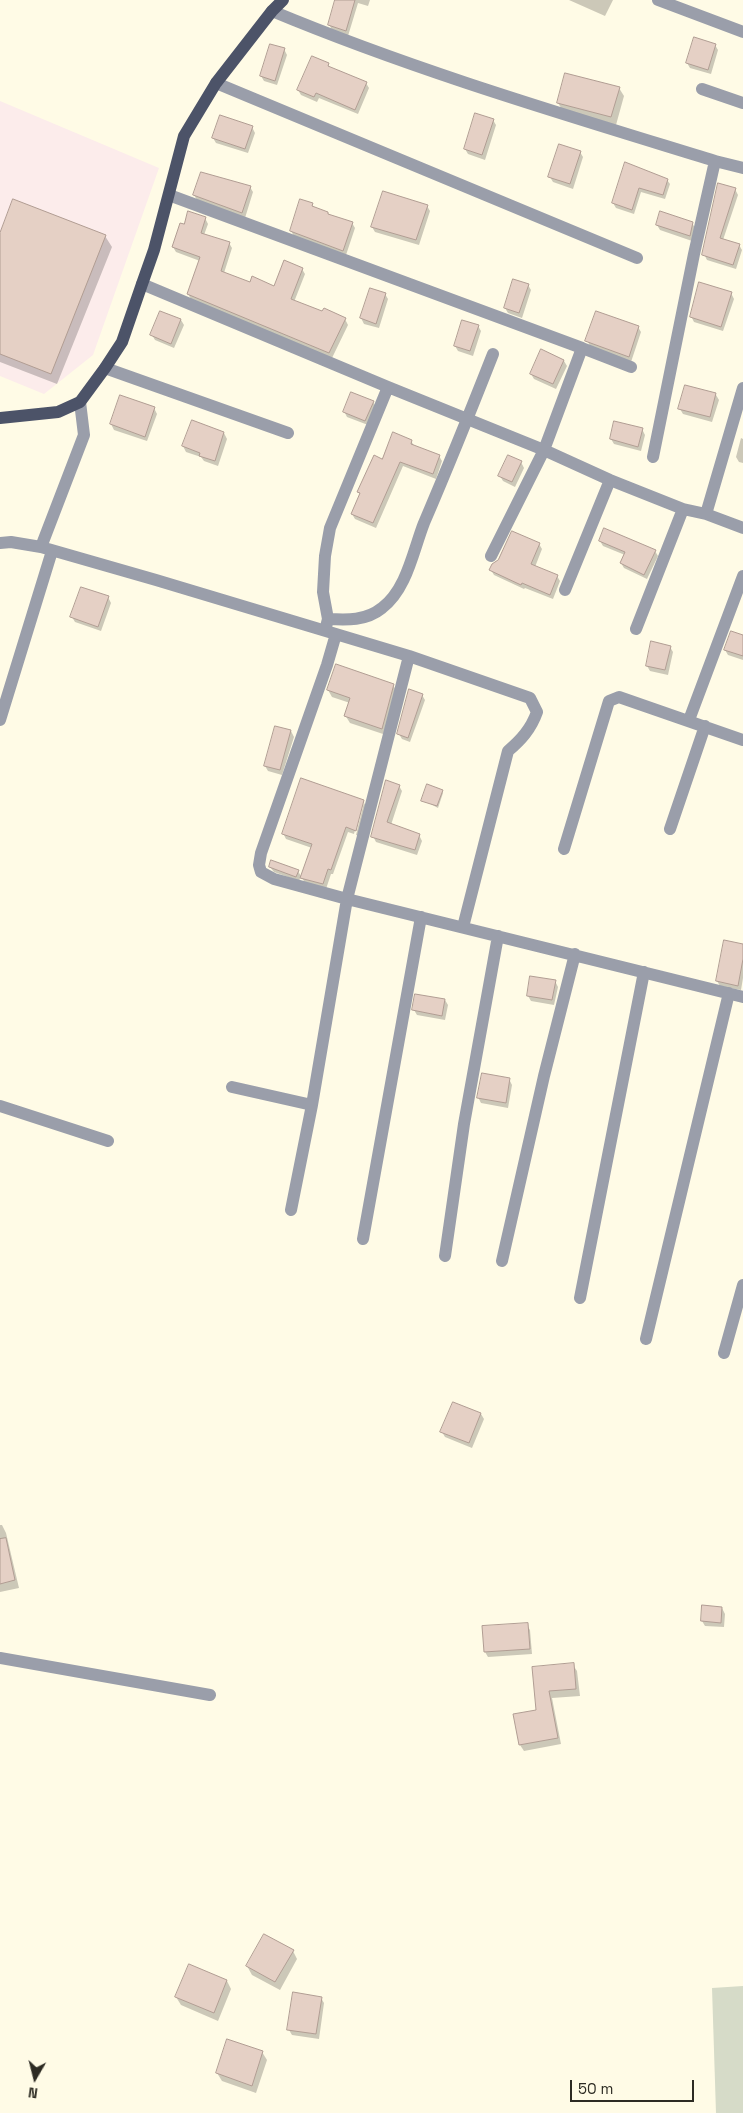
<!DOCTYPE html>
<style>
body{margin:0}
#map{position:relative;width:743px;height:2113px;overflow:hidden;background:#fffbe6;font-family:"Space Grotesk",sans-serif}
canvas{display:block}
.north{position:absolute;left:10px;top:2053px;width:50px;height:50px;-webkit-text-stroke:4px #fffbe6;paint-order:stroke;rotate:188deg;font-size:14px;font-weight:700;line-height:20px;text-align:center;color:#2d2b23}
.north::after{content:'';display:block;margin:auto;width:18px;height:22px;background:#2d2b23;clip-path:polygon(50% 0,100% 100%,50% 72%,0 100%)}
.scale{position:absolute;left:570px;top:2080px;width:124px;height:22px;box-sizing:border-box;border:2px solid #2d2b23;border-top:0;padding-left:6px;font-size:15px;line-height:18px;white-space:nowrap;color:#2d2b23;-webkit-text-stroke:4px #fffbe6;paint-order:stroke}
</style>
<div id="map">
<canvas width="743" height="2113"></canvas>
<div class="north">N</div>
<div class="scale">50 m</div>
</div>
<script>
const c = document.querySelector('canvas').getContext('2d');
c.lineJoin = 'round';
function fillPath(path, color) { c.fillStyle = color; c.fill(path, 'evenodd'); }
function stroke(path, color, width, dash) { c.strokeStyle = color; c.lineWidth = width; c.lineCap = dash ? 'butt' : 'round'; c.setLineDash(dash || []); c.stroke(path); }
fillPath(new Path2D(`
 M0 101 159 168 93 355 44 394 0 376Z`), '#fceceb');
fillPath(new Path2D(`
 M743 1986V2113H716L712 1988Z`), '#d6dbc8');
fillPath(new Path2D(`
 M337 0H370L368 6 358 3 348 36 332 30 329 24Z
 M569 0H613L605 16Z
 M715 45 718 50 711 74 690 68 687 63Z
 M284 49 287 55 277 85 264 81 261 76Z
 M328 64 330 68 366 83 369 88 358 114 319 98 317 102 301 95 298 90Z
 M619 88 624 96 616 125 563 111 558 103Z
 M493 120 496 125 485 160 468 154 465 149Z
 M252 127 255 133 248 153 216 143 213 138Z
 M580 152 583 157 573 189 553 182 550 177Z
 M626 164 667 180 670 184 665 199 641 192 634 214 616 208 613 203Z
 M250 187 253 192 245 218 197 200 194 195Z
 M735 189 738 195 723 240 739 245 742 250 736 269 707 260 704 254Z
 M312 204 314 208 328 213 329 215 352 223 355 228 346 255 294 236 291 231Z
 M427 206 430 211 419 245 375 232 372 227Z
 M205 218 208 224 204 235 229 243 232 248 224 273 250 284 275 287 302 269 305 274 294 302 345 319 348 325 332 358 191 299 188 294 200 261 176 252 173 247 184 226Z
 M692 223 695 228 692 241 660 230 657 225Z
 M0 236H105L112 247 57 384 0 362Z
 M528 285 531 290 522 318 508 313 505 308Z
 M731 293 734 299 723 331 694 322 691 316Z
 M385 294 388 299 379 328 364 324 361 318Z
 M181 320 184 325 174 348 155 340 152 335Z
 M478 326 481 331 473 356 458 351 455 346Z
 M638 327 641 332 631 362 590 346 587 340Z
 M542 351 564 361 567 366 556 389 534 379 531 374Z
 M686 386 716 395 719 400 712 422 683 414 680 409Z
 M373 402 376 407 368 425 347 417 344 411Z
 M154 408 157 414 147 441 114 430 111 424Z
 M642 429 645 435 641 451 614 444 611 439Z
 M224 433 227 439 218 466 204 461 201 457 186 452 183 446Z
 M741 438 743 439V463L739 462 736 457Z
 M411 441 415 447 439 456 442 461 436 479 403 466 376 528 355 519 352 514 360 495 359 492 383 461Z
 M521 462 524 468 515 487 503 481 500 476Z
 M600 541 655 551 658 556 647 579 624 568 621 563 625 555 603 546Z
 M539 544 542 549 535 567 557 576 560 581 553 599 525 588 524 589 494 575 491 570Z
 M108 597 111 603 101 631 75 622 72 617Z
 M743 636V660L728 655 725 650Z
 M670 647 673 652 668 675 650 671 647 666Z
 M393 685 397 692 386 735 350 723 345 715 350 703 332 697 328 690Z
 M422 695 425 700 410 742 402 739 399 734Z
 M291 731 294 737 282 775 268 771 265 766Z
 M399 786 402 791 391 825 419 835 422 841 417 855 376 842 373 836Z
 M442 791 443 793 438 808 423 800Z
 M363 801 364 803H362L354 834 348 832 333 874H331L326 889 305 883 301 876 299 881 274 872 270 867 298 871 302 878 312 848 286 839 283 833Z
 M364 803 366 806 359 836 356 835Z
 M743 945V978L741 990 720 986 717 981Z
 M555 981 558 987 554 1005 531 1001 528 996Z
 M445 1000 448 1005 445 1020 417 1015 414 1010Z
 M509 1079 512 1085 508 1108 481 1103 478 1097Z
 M481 1414 484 1419 472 1448 445 1437 442 1432Z
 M0 1525H2L6 1533 19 1588 0 1592Z
 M722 1608 725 1614 724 1627 705 1626 702 1621Z
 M527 1625 530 1630 532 1654 488 1657 485 1652 483 1627Z
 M573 1665 577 1671 580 1696 552 1698 561 1744 524 1751 520 1745 538 1711 534 1668Z
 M293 1951 297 1959 280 1990 252 1975 247 1966Z
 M227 1981 231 1989 218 2021 181 2005 176 1997Z
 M321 1998 324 2003 319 2039 292 2035 289 2030Z
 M262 2052 267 2060 256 2093 222 2081 217 2073Z`), '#0003');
const building = new Path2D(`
 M335 0H355L346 31 328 25Z
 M694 37 716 44 708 70 686 63Z
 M270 44 285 48 275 81 260 76Z
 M312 56 329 63 328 66 367 82 355 110 316 93 314 97 297 90Z
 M565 73 620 87 611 117 557 103Z
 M475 113 494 119 482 155 464 149Z
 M220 115 253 126 245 149 212 138Z
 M559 144 581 151 570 184 548 177Z
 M625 162 668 179 663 195 639 188 632 210 612 203Z
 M201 172 251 186 242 213 193 195Z
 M718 183 736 188 720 238 740 244 733 265 702 255Z
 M383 191 428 205 416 240 371 227Z
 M13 199 106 235 51 374 0 354V233Z
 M300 199 313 203 312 206 328 212V214L353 222 343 251 290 231Z
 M188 211 206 217 201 233 230 242 221 271 250 282 252 276 274 286 284 260 303 268 291 299 322 311 324 308 346 318 329 353 187 294 200 257 172 247 180 223 184 224Z
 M660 211 693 222 690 236 656 225Z
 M513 279 529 284 519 313 504 308Z
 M699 282 732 292 721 327 690 317Z
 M370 288 386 293 376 324 360 318Z
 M160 311 181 319 171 344 150 335Z
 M596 311 639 326 629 357 585 341Z
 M462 320 479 325 470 351 454 346Z
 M541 349 564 360 553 384 530 374Z
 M685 385 716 393 710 417 678 409Z
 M351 392 374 401 365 421 343 412Z
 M120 395 155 407 145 437 110 424Z
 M192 420 224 432 215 461 199 456 200 453 182 446Z
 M614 421 643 428 638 447 610 439Z
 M393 432 412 440 411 444 440 455 433 474 400 462 373 523 351 514 360 493 357 492 374 455 382 459Z
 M508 455 522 461 512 482 498 476Z
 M604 528 656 550 644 575 620 563 625 552 599 541Z
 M512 531 540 543 531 564 558 575 550 595 522 583 521 585 489 570 492 564 498 560Z
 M81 587 109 596 98 627 70 617Z
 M731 631 743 635V656L724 650Z
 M651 641 671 646 665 670 646 666Z
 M336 664 394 684 382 729 344 716 350 698 327 690Z
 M409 689 423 694 408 738 397 734Z
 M275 726 291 730 280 770 264 766Z
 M301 778 364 800 356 831 346 827 331 870 328 869 323 884 300 878 312 844 282 834Z
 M386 780 400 785 387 822 420 834 415 850 371 837Z
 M427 784 443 790 437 806 421 801Z
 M271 860 299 870 296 877 269 867Z
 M724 940 743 944V959L738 986 716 981Z
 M530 976 556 980 552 1000 527 996Z
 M415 994 445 999 442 1016 412 1010Z
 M482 1073 510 1078 506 1103 477 1098Z
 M453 1402 481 1413 469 1443 440 1432Z
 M6 1538 15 1580 0 1584V1539Z
 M702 1605 722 1607 721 1623 701 1621Z
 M528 1623 530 1649 484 1652 482 1626Z
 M574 1663 576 1689 549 1691 558 1738 519 1745 513 1714 536 1710 532 1667Z
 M264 1934 294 1950 275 1982 246 1966Z
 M189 1964 227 1980 214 2013 175 1997Z
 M293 1992 322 1997 316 2034 287 2030Z
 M227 2039 263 2051 252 2086 216 2073Z`);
fillPath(building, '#e5d0c5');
stroke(building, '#b19d93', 1);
stroke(new Path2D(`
 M658 0 743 32
 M272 11C416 71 566 115 715 161L694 254 653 457
 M216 83 637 258
 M702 89 743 103
 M715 161 743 168
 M169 195 582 348
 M142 284 388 387 544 450 610 480 683 509 706 514 743 388
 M105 368 288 433
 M80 402 84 435 41 547 156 580 409 656 347 899 312 1105 232 1087
 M706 514 743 528
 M0 543 11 542 41 547
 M491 556 544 450 582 348 631 367
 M565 590 610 480
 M328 619C347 620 366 621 382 608 407 589 413 551 424 523 448 467 471 410 493 354
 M326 627 328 619 323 592 325 556 330 528 388 387
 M636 629 683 509
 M336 634 327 665 261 853 259 865 261 872 274 879 347 899 743 997
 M409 656 530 698 537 712C531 729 521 740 508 751L463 927
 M0 720 52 551
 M689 720 743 576
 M670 829 705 726
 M564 849 609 701 619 697 743 740
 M0 1106 108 1141
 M291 1210 312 1105
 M363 1239 421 917
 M445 1256 464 1124 498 936
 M502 1261 544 1076 575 954
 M580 1298 644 972
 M646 1339 729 993
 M724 1353 743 1285
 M0 1658 210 1695`), '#9a9eaa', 12);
stroke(new Path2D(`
 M0 418 58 412 80 402 105 368 122 342 142 284 154 250 184 136 216 83 272 11 283 0`), '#4c5368', 12);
</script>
